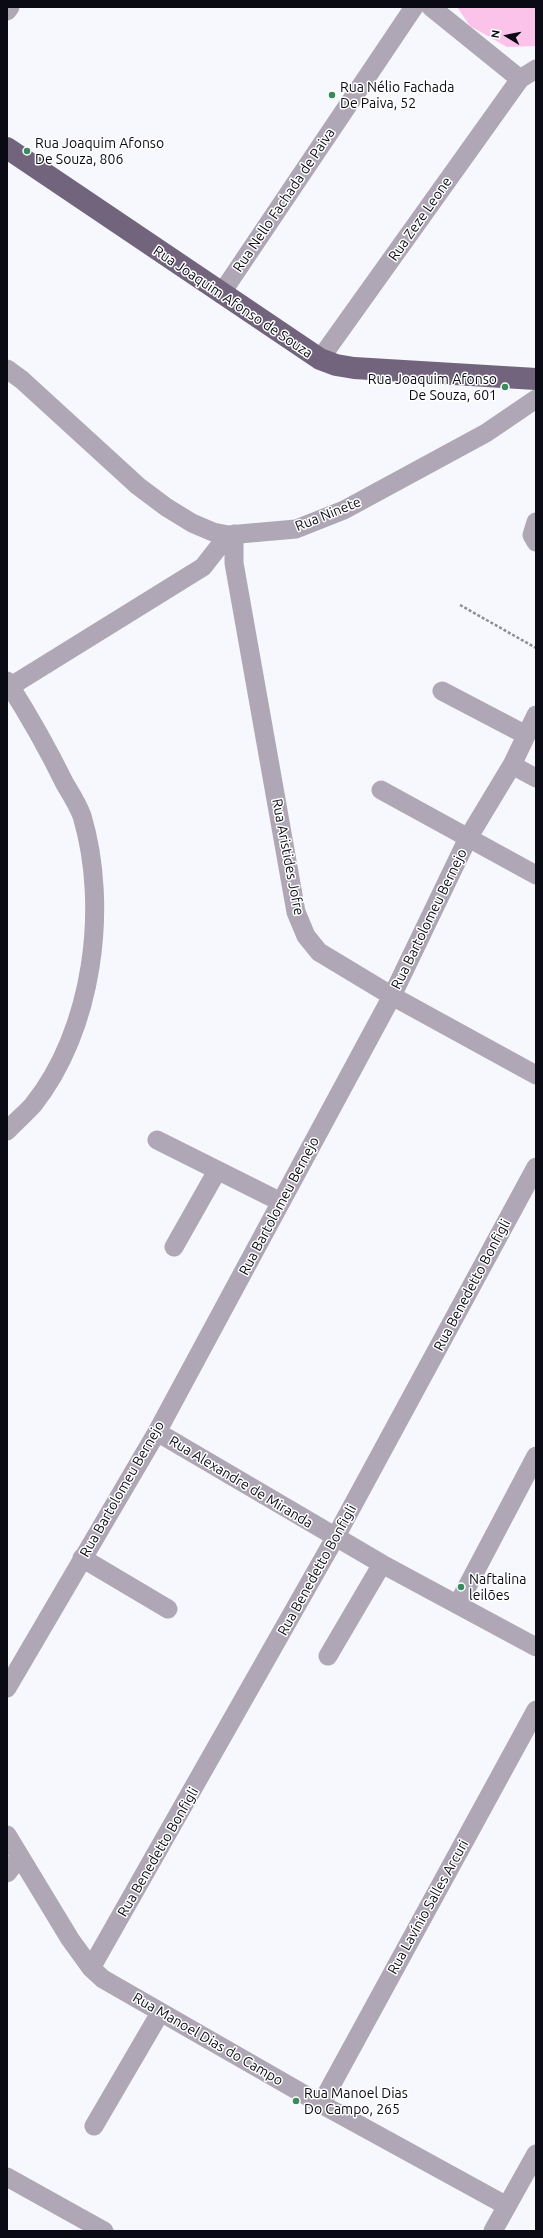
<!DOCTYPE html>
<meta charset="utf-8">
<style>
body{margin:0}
#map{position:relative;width:543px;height:2238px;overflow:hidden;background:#f7f7fe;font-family:Ubuntu,sans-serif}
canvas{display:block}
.frame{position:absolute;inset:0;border:8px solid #0a0a15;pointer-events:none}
.north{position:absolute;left:487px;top:16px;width:40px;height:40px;-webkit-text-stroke:3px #fff;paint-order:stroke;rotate:280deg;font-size:11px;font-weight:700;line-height:16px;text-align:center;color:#0a0a15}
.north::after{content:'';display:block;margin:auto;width:14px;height:18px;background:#0a0a15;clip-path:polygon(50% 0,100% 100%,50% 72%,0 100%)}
</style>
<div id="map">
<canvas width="543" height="2238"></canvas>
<div class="frame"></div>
<div class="north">N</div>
</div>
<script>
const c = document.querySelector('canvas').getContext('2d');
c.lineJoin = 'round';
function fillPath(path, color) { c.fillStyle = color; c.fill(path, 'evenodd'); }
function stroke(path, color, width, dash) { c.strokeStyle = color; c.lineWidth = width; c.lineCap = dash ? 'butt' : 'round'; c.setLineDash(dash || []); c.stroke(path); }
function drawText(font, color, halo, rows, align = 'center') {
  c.font = font + ' Ubuntu,sans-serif'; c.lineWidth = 3; c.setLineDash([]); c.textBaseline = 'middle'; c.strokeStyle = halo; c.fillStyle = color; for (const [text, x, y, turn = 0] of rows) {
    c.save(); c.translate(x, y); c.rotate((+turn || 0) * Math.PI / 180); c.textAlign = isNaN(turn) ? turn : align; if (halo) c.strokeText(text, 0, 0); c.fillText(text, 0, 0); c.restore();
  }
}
fillPath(new Path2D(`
 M457 7H536V46L507 47 470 26Z`), '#fbc2ea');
stroke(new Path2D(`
 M460 605 536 648`), '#8d8d96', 2.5, [3, 2]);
stroke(new Path2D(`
 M431 7 520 79 536 69
 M7 11 10 7
 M221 294 414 7
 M320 359 520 79
 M7 369 22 380 138 486 166 507 192 523 213 532 228 535 296 529 344 510 486 433 536 399
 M536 522 532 535 536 542
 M234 534V563L296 912 306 936 319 952 392 996 536 1075
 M7 681C28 714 48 749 65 784 71 794 78 805 82 816 109 907 93 1030 33 1105 25 1114 15 1122 7 1131
 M11 686 203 567 228 535
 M442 691 526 735
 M512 765 536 778
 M381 790 536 875
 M157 1140 281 1202
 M174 1247 217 1171
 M157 1432 382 1564 536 1647
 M82 1558 168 1609
 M458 1604 536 1456
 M328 1656 382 1564
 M7 1688 157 1432 392 996 468 838 512 765 536 715
 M7 1835 70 1939 91 1968 103 1979 321 2104 507 2206
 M7 1873 20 1857
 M91 1968 335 1538 536 1167
 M321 2104 536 1710
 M94 2126 160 2013
 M7 2177 104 2231
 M493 2231 536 2154`), '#afa7b5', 19);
stroke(new Path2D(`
 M7 148 320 359 336 365 354 368 536 379`), '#72647c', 22);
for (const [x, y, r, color] of [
 [332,95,4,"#398b5c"],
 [27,151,4,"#398b5c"],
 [505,387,4,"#398b5c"],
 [461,1587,4,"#398b5c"],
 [296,2101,4,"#398b5c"]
]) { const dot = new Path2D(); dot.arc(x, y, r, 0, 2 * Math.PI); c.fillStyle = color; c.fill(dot); stroke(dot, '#fff', 1.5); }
drawText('14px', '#0a0a15', '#fff', [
 ["Rua Nélio Fachada",340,87],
 ["De Paiva, 52",340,103],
 ["Rua Joaquim Afonso",35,143],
 ["De Souza, 806",35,159],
 ["Rua Joaquim Afonso",497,379,"right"],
 ["De Souza, 601",497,395,"right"],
 ["Naftalina",469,1579],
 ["leilões",469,1595],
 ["Rua Manoel Dias",304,2093],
 ["Do Campo, 265",304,2109]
], 'left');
drawText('14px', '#0a0a15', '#fff', [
 ["Rua Nello Fachada de Paiva",284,200,-56],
 ["Rua Zeze Leone",420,219,-55],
 ["Rua Joaquim Afonso de Souza",233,302,34],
 ["Rua Ninete",328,514,-22],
 ["Rua Aristides Jofre",288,857,79],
 ["Rua Bartolomeu Bernejo",429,919,-64],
 ["Rua Bartolomeu Bernejo",279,1206,-62],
 ["Rua Benedetto Bonfigli",472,1285,-62],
 ["Rua Alexandre de Miranda",241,1482,31],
 ["Rua Bartolomeu Bernejo",122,1489,-60],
 ["Rua Benedetto Bonfigli",317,1570,-61],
 ["Rua Benedetto Bonfigli",158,1852,-60],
 ["Rua Lavínio Salles Arcuri",428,1907,-61],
 ["Rua Manoel Dias do Campo",208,2039,30]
]);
</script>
